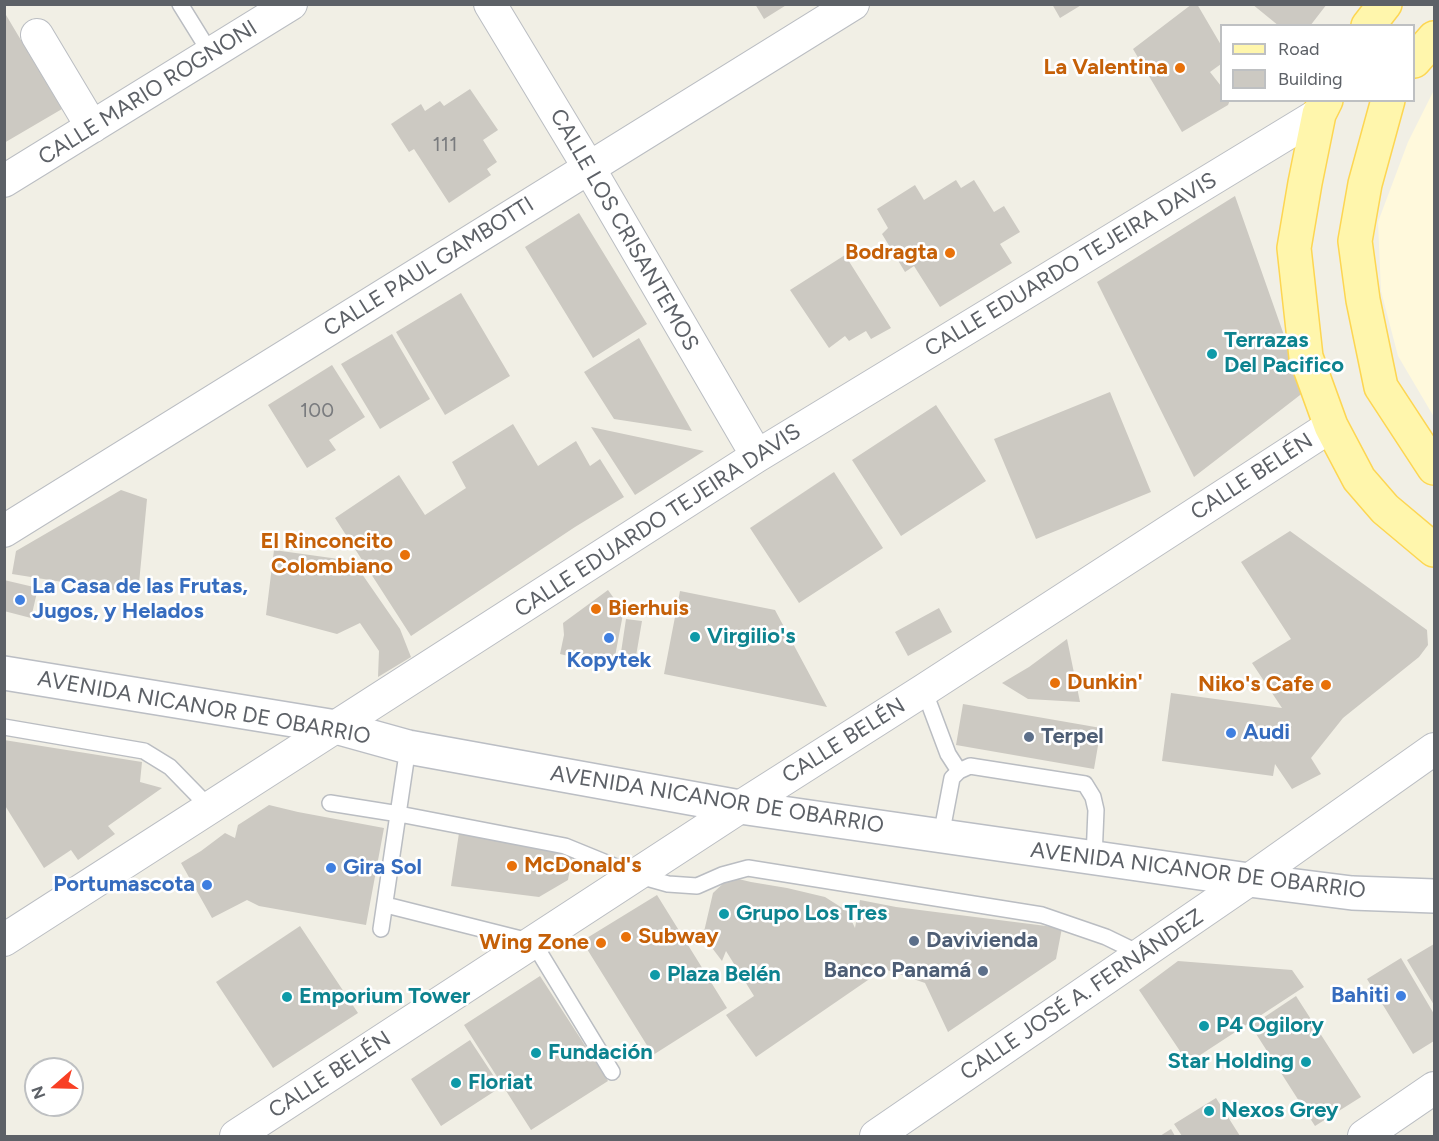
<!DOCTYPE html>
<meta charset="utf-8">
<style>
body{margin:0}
#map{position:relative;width:1439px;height:1141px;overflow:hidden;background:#f1efe5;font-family:Figtree,sans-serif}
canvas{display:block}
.frame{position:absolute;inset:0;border:6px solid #5d6167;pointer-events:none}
.legend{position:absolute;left:1220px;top:24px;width:195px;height:78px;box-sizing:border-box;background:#fff;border:2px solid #bec0c2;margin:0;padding:8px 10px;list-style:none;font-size:18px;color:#5d6167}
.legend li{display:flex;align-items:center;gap:12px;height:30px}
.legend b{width:30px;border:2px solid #bec0c2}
.north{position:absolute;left:24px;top:1057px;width:60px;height:60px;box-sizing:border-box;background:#fff;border:2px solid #bec0c2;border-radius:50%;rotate:250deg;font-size:16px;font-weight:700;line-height:24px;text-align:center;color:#5d6167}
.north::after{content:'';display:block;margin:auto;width:21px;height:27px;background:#f83f24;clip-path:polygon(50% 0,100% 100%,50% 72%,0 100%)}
</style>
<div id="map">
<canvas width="1439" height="1141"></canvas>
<div class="frame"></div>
<ul class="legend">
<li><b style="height:8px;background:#fff6ac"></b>Road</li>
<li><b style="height:16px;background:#ccc9c2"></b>Building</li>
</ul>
<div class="north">N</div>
</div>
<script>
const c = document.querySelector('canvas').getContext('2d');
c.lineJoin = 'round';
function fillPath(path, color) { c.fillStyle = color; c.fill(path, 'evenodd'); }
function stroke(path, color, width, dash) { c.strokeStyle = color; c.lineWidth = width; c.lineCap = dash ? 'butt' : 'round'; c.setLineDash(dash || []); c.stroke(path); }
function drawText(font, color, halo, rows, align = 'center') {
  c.font = font + ' Figtree,sans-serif'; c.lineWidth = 5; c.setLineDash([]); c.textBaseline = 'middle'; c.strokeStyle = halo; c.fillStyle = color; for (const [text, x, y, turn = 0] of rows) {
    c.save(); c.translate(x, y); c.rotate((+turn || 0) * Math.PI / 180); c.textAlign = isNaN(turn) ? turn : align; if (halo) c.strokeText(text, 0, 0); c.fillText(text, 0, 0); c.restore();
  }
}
fillPath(new Path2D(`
 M1434 90V417L1398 356 1381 291 1378 222 1408 142Z`), '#fff9dc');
fillPath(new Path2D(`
 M755 4H788L764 19Z
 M1052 4H1083L1060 18Z
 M1192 4H1197L1221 45V64L1210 72 1221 86V100H1230L1228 105 1182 132 1133 49Z
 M1252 4H1327L1310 26H1279Z
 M6 15 62 109 4 143V17Z
 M470 89 498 130 483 140 497 162 487 169 491 175 449 203 414 149 409 152 391 124 421 104 425 111 440 101 444 106Z
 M956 180 961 188 974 180 994 212 1004 206 1020 232 1000 244 1012 263 940 307 914 266 905 272 882 234 888 228 877 209 915 185 924 200Z
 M1235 196 1304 392 1194 477 1097 282Z
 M579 213 647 324 593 358 525 247Z
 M845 255 891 328 871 339 866 331 849 341 845 336 829 348 790 290Z
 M461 293 510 376 445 415 396 332Z
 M392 334 430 399 380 429 341 364Z
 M639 338 692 431 614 419 584 372Z
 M332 365 365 417 329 440 336 450 307 468 268 405Z
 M1110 392 1151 492 1036 539 994 439Z
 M936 405 986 481 901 536 852 460Z
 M513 424 538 466 576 441 590 466 600 459 624 497 575 527 411 636 335 518 399 475 425 515 466 488 452 462Z
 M591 427 704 451 635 495Z
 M834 472 883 548 799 603 750 528Z
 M121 490 147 499 138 594 12 574 16 551Z
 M1290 531 1427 630 1428 645 1419 657 1343 718 1311 758 1321 774 1292 789 1275 764 1273 776 1162 761 1171 693 1282 708 1252 663 1291 639 1241 562Z
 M274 550 353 561 400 629 411 657 378 677 379 651 360 623 337 634 266 615Z
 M4 580 38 588 31 618 4 611Z
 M608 590 618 604 623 614 613 667 560 654 564 635 563 623Z
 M680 591 775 610 827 707 664 674Z
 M939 608 952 632 908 656 895 632Z
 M626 619 642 621 635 662 620 659Z
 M1067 639 1080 702 1028 699 1002 683 1029 667Z
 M963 704 1101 728 1094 769 956 745Z
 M4 740 142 762 140 782 162 788 108 826 115 834 78 860 71 850 44 868 4 804Z
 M269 805 298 812 384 828 366 925 259 906 247 900 212 918 181 863 201 851 225 833 235 838 238 825Z
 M459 833 573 852 568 880 539 897 451 886Z
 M730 877 751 882 787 888 825 897 847 911 855 928 860 900 896 907 1062 928 1056 959 948 1032 925 983 884 969 756 1057 726 1015 754 996 726 951 722 961 703 936 713 893Z
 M657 895 727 1008 653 1055 582 941Z
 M300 926 358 1013 273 1068 216 982Z
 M1434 944V1005L1407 960Z
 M1401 958 1434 1014V1041L1413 1054 1367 979Z
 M1178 961 1292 970 1304 987 1188 1063 1139 990Z
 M540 976 608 1081 531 1130 464 1025Z
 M1296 996 1361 1097 1315 1126 1251 1026Z
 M470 1040 501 1087 441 1126 411 1079Z
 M1216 1098 1240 1136H1182L1174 1124Z
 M1171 1129 1175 1136H1160Z`), '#ccc9c2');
const service = new Path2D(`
 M180 4 211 54
 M924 690 948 754 959 771
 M4 727 144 751 170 767 210 808
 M330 803 399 814 565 846 636 875 668 884 697 886 722 875 748 868 1042 915 1106 937 1141 954
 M941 836 952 778 959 771 970 766 1085 784 1093 797 1096 810 1094 858
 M386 905 533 942 612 1072
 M381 929 408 747`);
const minor = new Path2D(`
 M490 4 589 168 757 456
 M37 35 92 127
 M4 181 291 4
 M4 531 853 4
 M4 940 757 456 1319 114
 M236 1136 740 807 924 690 1331 426
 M876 1136 1249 880 1434 749
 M1364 1136 1434 1088`);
const secondary = new Path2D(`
 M4 673 336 727 408 747 740 807 1249 880 1352 893 1434 896`);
const primary = new Path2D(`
 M1368 26 1385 4
 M1414 61 1434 38
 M1326 100 1319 114 1305 183 1294 248 1306 357 1331 426 1359 479 1385 509 1434 550
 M1388 100 1365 184 1355 241 1363 300 1381 387 1434 468`);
stroke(service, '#babdc2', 18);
stroke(minor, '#babdc2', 34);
stroke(secondary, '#bbbec4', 36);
stroke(primary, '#fdd652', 36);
stroke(service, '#fff', 15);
stroke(minor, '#fff', 32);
stroke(secondary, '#fff', 33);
stroke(primary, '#fff6ac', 33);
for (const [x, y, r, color] of [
 [1180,68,6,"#e8710a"],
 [950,253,6,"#e8710a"],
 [1212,354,6,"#0f9aa8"],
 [405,555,6,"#e8710a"],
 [20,600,6,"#3f7fe0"],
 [596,609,6,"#e8710a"],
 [695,637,6,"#0f9aa8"],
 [609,638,6,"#3f7fe0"],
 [1055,683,6,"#e8710a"],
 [1326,685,6,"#e8710a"],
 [1231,733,6,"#3f7fe0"],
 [1029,737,6,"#5c6f8a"],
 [512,866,6,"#e8710a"],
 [331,868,6,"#3f7fe0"],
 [207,885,6,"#3f7fe0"],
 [724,914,6,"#0f9aa8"],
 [626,937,6,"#e8710a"],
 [914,941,6,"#5c6f8a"],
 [601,943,6,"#e8710a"],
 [983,971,6,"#5c6f8a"],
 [655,975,6,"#0f9aa8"],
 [1401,996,6,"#3f7fe0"],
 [287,997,6,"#0f9aa8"],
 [1204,1026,6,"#0f9aa8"],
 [536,1053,6,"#0f9aa8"],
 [1306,1062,6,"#0f9aa8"],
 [456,1083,6,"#0f9aa8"],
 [1209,1111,6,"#0f9aa8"]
]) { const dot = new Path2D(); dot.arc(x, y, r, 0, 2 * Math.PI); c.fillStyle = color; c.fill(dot); stroke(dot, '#fff', 2); }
drawText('20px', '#797b7e', null, [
 ["111",445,145],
 ["100",317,411]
]);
drawText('bold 22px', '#c56008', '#fff', [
 ["La Valentina",1168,68],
 ["Bodragta",938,253],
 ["El Rinconcito",393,542],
 ["Colombiano",393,567],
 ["Bierhuis",608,609,"left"],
 ["Dunkin'",1067,683,"left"],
 ["Niko's Cafe",1314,685],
 ["McDonald's",524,866,"left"],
 ["Subway",638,937,"left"],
 ["Wing Zone",589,943]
], 'right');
drawText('22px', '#5d6167', '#fff', [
 ["CALLE MARIO ROGNONI",148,93,-32],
 ["CALLE LOS CRISANTEMOS",624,230,60],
 ["CALLE EDUARDO TEJEIRA DAVIS",1071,265,-31],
 ["CALLE PAUL GAMBOTTI",429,267,-32],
 ["CALLE BELÉN",1252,477,-33],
 ["CALLE EDUARDO TEJEIRA DAVIS",658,521,-33],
 ["AVENIDA NICANOR DE OBARRIO",204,708,10],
 ["CALLE BELÉN",844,741,-32],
 ["AVENIDA NICANOR DE OBARRIO",717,800,9],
 ["AVENIDA NICANOR DE OBARRIO",1198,871,7],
 ["CALLE JOSÉ A. FERNÁNDEZ",1082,995,-34],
 ["CALLE BELÉN",330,1075,-33]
]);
drawText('bold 22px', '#0d838f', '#fff', [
 ["Terrazas",1224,341],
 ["Del Pacifico",1224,366],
 ["Virgilio's",707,637],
 ["Grupo Los Tres",736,914],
 ["Plaza Belén",667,975],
 ["Emporium Tower",299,997],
 ["P4 Ogilory",1216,1026],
 ["Fundación",548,1053],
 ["Star Holding",1294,1062,"right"],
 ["Floriat",468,1083],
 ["Nexos Grey",1221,1111]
], 'left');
drawText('bold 22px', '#366cbe', '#fff', [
 ["La Casa de las Frutas,",32,587],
 ["Jugos, y Helados",32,612],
 ["Kopytek",609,661,"center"],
 ["Audi",1243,733],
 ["Gira Sol",343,868],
 ["Portumascota",195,885,"right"],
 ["Bahiti",1389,996,"right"]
], 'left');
drawText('bold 22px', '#4e5e75', '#fff', [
 ["Terpel",1041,737],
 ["Davivienda",926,941],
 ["Banco Panamá",971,971,"right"]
], 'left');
</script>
